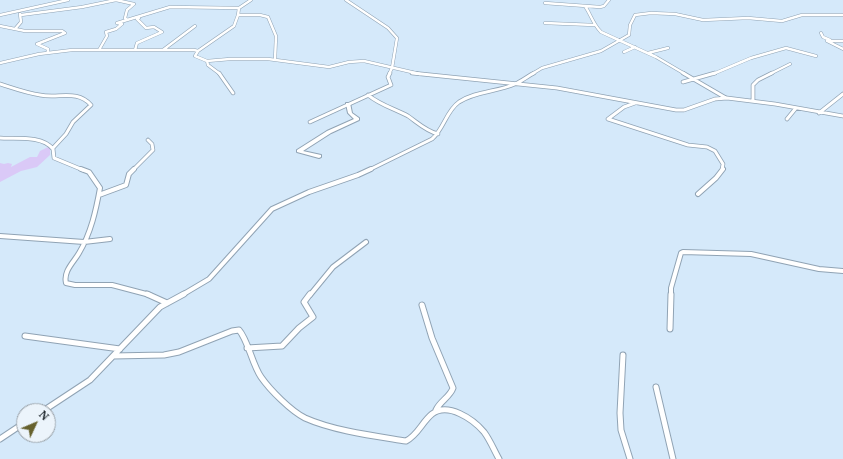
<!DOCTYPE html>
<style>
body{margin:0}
#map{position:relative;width:843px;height:459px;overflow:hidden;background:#d5e9fa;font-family:"Noto Serif",serif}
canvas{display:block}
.north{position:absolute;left:16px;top:403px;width:40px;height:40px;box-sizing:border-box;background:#ecf4fb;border:1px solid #98a0a7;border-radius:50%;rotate:46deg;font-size:11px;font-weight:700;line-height:16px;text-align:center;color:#1a2228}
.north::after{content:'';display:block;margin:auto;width:14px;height:18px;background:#66612d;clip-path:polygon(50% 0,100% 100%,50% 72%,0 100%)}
</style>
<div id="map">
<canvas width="843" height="459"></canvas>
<div class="north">N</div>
</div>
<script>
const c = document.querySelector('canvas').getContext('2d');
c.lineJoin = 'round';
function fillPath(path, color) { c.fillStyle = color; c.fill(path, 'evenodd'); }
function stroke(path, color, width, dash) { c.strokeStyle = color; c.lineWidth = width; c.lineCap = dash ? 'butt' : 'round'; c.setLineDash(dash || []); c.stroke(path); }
fillPath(new Path2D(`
 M48 147 50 148V155L37 167 21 171 0 182V163L4 164 8 163 12 164 11 167 30 157H37L40 151Z`), '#dac9f7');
const streetFar3 = new Path2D(`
 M251 0 239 8 238 15H260L268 17 276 36 275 60
 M346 0 388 28 397 38 392 68 389 74
 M545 3 600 7 604 6 609 0
 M585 6C591 15 593 24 601 32L656 57 685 74
 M0 15 68 0
 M21 15 82 7 116 0 134 4 127 10 125 18 127 20 170 7 239 8
 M545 23 594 25
 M0 26 25 31H62L65 33 37 44 48 49V52L46 53
 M15 29 21 22 20 14
 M821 33 823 37 830 40
 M843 41H827L843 49
 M99 50 107 36 106 32 116 29 122 24 117 23 127 20
 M135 50 137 43 162 32 154 27 146 28 137 19 139 18
 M163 50 195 26
 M198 51 234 26 238 15
 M624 52 635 47
 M648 53 668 48
 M207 61 208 65 220 74
 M0 63 39 54 72 50H194L198 51 195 56 207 61 230 59H268L329 67 349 62 364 61 420 74
 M532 74 542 68 601 51 629 35 630 25 635 15 651 13 675 14 703 20 748 18 782 21 802 15H843
 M713 74 751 58 786 48 816 56
 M770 74 790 64`);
const streetFar2 = new Path2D(`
 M219 73 233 93
 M412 73 557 88 676 110H684L715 99 727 98 775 104 843 116
 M683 73 726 98
 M683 82 715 73
 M0 84C13 88 26 93 40 95 58 99 77 89 91 105L73 122 66 134 53 148
 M368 95C380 105 395 109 408 116 418 123 426 131 438 134
 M753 101V85L758 80 772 73
 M635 103 624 107 608 119 688 145 707 147 715 151 723 164 722 170
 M819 113 843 94
 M787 119 796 108
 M310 122 391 85 388 77 390 73
 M0 138C16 139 42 135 53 149L54 158 83 170
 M133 170 153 150 152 144 148 140
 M369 170 432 139C444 129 446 111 459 102 476 91 497 92 515 84 522 81 528 76 534 73`);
const streetFar1 = new Path2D(`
 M81 169 89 172 100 188C96 210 91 233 79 253 74 262 63 271 66 283L75 285H112L150 295
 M698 194 716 178 723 169
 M99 195 126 185 129 174 134 169
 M0 236 84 242 110 239
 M182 295 209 279 272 209 309 192 358 175 371 169
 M310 295 333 267 366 242
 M671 295V288L681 253 683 252 751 254 819 269 843 271`);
const street = new Path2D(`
 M147 294 167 303
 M422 305 432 338 453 388C450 397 440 401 436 410
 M670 329 671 294
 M25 336 120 349
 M247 348 282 346 299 328 313 317 304 302 310 294
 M623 355 620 413 621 430 630 459
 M113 356 164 355 179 352 232 331 239 330C248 340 252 364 261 377 270 390 291 411 305 418 334 431 375 436 406 441 418 435 422 422 432 414 448 402 473 419 484 432 490 440 494 450 499 459
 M656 387 673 459
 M43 411 90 380 160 307 184 294
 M0 439 24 423`);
const secondary = new Path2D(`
 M346 103H350L352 113 359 118V120L331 133 303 151 321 155V157L319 158 297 152V150L327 131 354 119 348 113 346 104Z`);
stroke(streetFar3, '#90a3b4', 3.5);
stroke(streetFar2, '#90a3b4', 4.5);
stroke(streetFar1, '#90a3b4', 6);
stroke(street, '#90a3b4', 7);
stroke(secondary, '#90a3b4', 2);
stroke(streetFar3, '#fff', 2.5);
stroke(streetFar2, '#fff', 3);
stroke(streetFar1, '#fff', 4);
stroke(street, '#fff', 5);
fillPath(secondary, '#fff');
</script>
